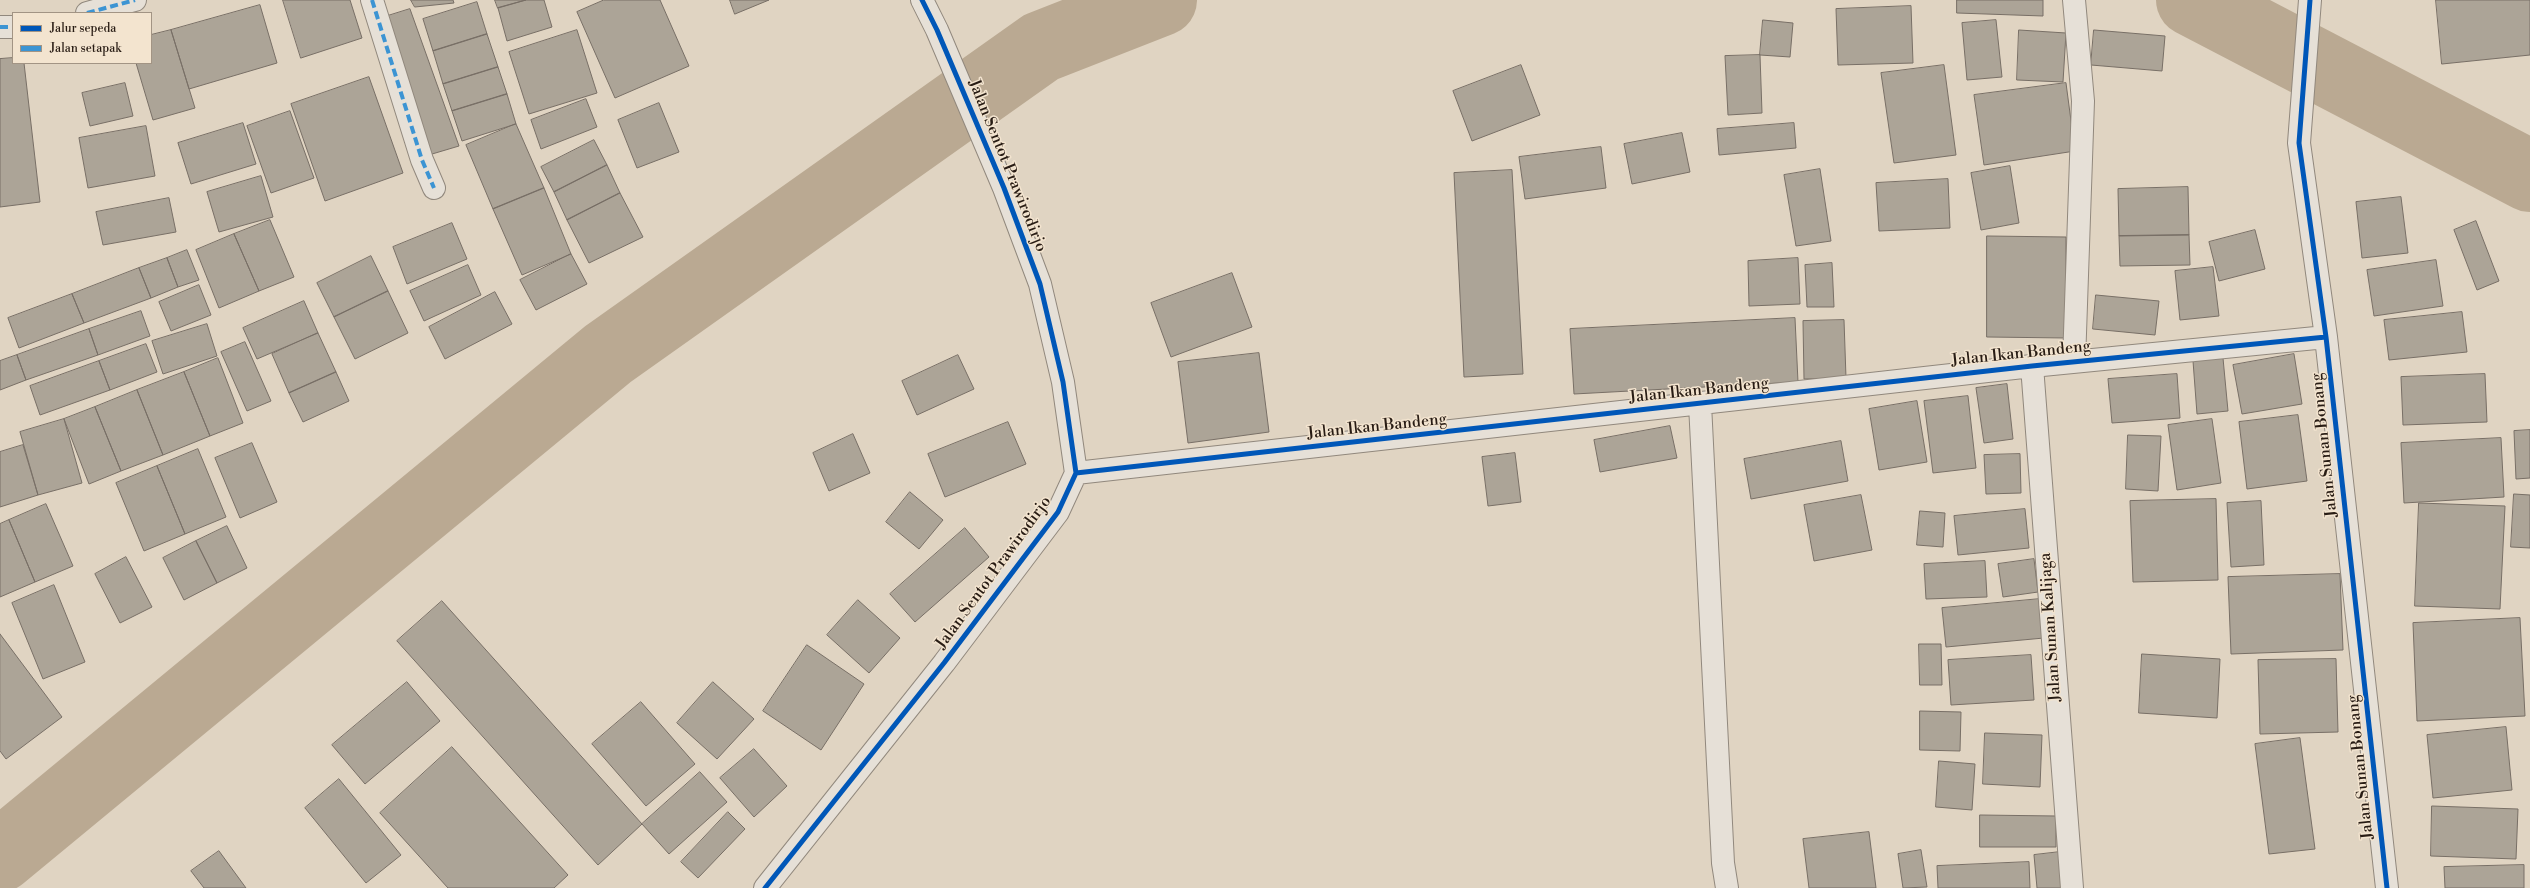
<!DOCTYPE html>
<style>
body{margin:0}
#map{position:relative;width:2530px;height:888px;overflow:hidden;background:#e0d4c2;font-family:"Libre Bodoni",serif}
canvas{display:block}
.legend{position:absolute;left:12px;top:12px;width:140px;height:52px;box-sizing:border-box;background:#f3e4cf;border:1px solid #a29484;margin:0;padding:5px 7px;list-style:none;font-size:12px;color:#281c14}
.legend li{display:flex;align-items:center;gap:8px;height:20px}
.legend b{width:20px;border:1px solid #a29484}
</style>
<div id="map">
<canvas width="2530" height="888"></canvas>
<ul class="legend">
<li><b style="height:5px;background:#0057b8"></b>Jalur sepeda</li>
<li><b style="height:5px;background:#3c94d3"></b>Jalan setapak</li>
</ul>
</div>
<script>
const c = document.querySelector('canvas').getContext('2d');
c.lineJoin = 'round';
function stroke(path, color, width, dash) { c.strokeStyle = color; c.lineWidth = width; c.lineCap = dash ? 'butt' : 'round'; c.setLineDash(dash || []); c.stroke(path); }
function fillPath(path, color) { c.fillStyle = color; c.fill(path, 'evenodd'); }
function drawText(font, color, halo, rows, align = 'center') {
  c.font = font + ' "Libre Bodoni",serif'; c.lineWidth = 3; c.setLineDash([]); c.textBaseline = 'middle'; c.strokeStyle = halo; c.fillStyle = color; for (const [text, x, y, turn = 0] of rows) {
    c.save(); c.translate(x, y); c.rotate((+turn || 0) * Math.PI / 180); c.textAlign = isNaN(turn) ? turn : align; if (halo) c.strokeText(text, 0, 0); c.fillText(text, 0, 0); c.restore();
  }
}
stroke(new Path2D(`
 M2192 0 2530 176
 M0 856 608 354 1041 47 1161 0`), '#baa992', 72);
const building = new Path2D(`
 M283 0H350L362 38 301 58Z
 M411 0H453L454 3 415 7Z
 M495 0H526L498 8Z
 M526 0H544L552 27 507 41 498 8Z
 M604 0H660L689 66 615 98 577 12Z
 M730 0H769L735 14Z
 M1957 0H2043V16L1957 13Z
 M2436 0H2530V55L2442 64Z
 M477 2 487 34 433 51 423 19Z
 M260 5 277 63 189 89 171 30Z
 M1911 6 1913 63 1838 65 1836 9Z
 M410 9 459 146 422 157 378 19Z
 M1763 20 1793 23 1790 57 1760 55Z
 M1996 20 2002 77 1967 80 1962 23Z
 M171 30 195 108 153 120 136 63H151V35Z
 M577 30 597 93 529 114 509 52Z
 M2019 30 2066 33 2063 82 2017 80Z
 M2094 30 2165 36 2162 71 2091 65Z
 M487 34 498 67 443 84 433 51Z
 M1760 55 1762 113 1728 115 1725 56Z
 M13 58V63H24L40 202 0 207V59Z
 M1521 65 1540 115 1472 141 1453 91Z
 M1944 65 1956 155 1894 163 1881 73Z
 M498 67 507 94 452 111 443 84Z
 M369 77 403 173 325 201 291 104Z
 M125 83 133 116 90 126 82 93Z
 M2066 83 2075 151 1984 165 1974 95Z
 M507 94 516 124 462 141 452 111Z
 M586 99 597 127 541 149 531 120Z
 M659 103 679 152 637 168 618 120Z
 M290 111 314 178 271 193 247 126Z
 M243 123 256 164 191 184 178 143Z
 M1794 123 1796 148 1719 155 1717 129Z
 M516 124 544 188 493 209 466 145Z
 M146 126 155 176 88 188 79 138Z
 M1682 133 1690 172 1632 184 1624 144Z
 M594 140 607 165 554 192 541 167Z
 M1601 147 1606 188 1525 199 1519 157Z
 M607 165 620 193 567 220 554 192Z
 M2010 166 2019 223 1981 230 1971 173Z
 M1820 169 1831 241 1796 246 1784 175Z
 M1512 170 1523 374 1464 377 1454 173Z
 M261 176 273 217 219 232 207 192Z
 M1948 179 1950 228 1879 231 1876 183Z
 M2188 187 2189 235 2119 236 2118 189Z
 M544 188 571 254 522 275 493 209Z
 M620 193 643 237 589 263 567 220Z
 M2401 197 2408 253 2362 258 2356 202Z
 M169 198 176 232 103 245 96 212Z
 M270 220 294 277 259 291 234 234Z
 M2476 221 2499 281 2477 290 2454 230Z
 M452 223 467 259 407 284 393 247Z
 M2255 230 2265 269 2219 281 2209 242Z
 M234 234 259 291 219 308 196 250Z
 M2189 235 2190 265 2120 266 2119 236Z
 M1987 236 2066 237V338L1987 337Z
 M187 250 199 280 178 287 167 258Z
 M571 254 587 284 536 310 520 280Z
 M371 256 388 291 334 317 317 283Z
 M167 258 178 287 151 298 139 268Z
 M1798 258 1800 304 1749 306 1748 261Z
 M2436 260 2443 306 2374 316 2367 270Z
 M1832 263 1834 307H1807L1805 265Z
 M468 265 481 295 424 321 410 291Z
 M2213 267 2219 316 2180 320 2175 271Z
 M139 268 151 298 84 323 72 294Z
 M1232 273 1252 327 1171 357 1151 303Z
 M199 285 211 315 171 331 159 302Z
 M388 291 408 333 355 359 334 317Z
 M495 292 512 324 445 359 429 327Z
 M72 294 84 323 19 348 8 318Z
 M2096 295 2159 301 2155 335 2093 329Z
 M304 301 318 333 257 359 243 328Z
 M141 311 150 336 98 355 89 329Z
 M2462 312 2467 352 2389 360 2384 320Z
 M1795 318 1798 382 1574 394 1570 329Z
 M1844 320 1846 378 1804 379 1803 321Z
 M207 324 217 356 163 374 152 341Z
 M89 329 98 355 26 380 17 355Z
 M318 333 336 372 289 393 272 354Z
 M245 342 271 401 247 411 221 352Z
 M146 344 157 372 110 390 99 361Z
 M1259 353 1269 432 1188 443 1178 362Z
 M2294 354 2302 404 2242 414 2233 365Z
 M17 355 26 380 0 390V361Z
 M958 355 974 389 917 415 902 381Z
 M218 358 243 423 210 436 184 372Z
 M2223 358 2228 411 2197 414 2193 361Z
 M99 361 110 390 40 415 30 386Z
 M184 372 210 436 163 455 137 390Z
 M336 372 349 401 303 422 289 393Z
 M2177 374 2180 418 2112 423 2108 379Z
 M2485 374 2487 422 2403 425 2401 377Z
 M2007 384 2013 439 1984 443 1976 388Z
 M137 390 163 455 121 471 95 407Z
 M1968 396 1976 468 1933 473 1924 401Z
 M1917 401 1927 462 1879 470 1869 409Z
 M95 407 121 471 89 484 64 419Z
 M2298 415 2307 481 2247 489 2239 422Z
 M64 419 82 483 38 495 20 432Z
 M2212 419 2221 483 2177 490 2168 425Z
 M1008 422 1026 464 945 497 928 454Z
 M1670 426 1677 458 1600 472 1594 440Z
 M2530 430V478L2516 479 2514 431Z
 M853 434 870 473 829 491 813 453Z
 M2128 435 2161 436 2158 491 2126 489Z
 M2501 438 2504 497 2404 503 2401 443Z
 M1841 441 1848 481 1751 499 1744 459Z
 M252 443 277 502 240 518 215 458Z
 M23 445 38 495 0 507V452Z
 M198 449 226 517 185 534 157 466Z
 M1515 453 1521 502 1488 506 1482 457Z
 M2020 454 2021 493 1986 494 1984 455Z
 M157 466 185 534 144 551 116 483Z
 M910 492 943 520 919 549 886 522Z
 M2514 494 2530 495V548L2511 547Z
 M1861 495 1872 550 1814 561 1804 505Z
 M2216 499 2218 580 2133 582 2130 501Z
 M2261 501 2264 565 2231 567 2227 503Z
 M2419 503 2505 506 2500 609 2415 606Z
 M46 504 73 566 35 582 9 520Z
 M2025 509 2029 548 1958 555 1954 516Z
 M1920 511 1945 513 1943 547 1917 545Z
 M9 520 35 582 0 597V524Z
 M227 526 247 568 217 583 196 541Z
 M965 528 989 557 915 622 890 594Z
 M196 541 217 583 184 600 163 558Z
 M126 557 152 607 120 623 95 574Z
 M2034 559 2038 592 2003 597 1998 564Z
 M1985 561 1987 597 1926 599 1924 564Z
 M2340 574 2343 650 2231 654 2228 577Z
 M54 585 85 662 43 679 12 603Z
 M2040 599 2044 638 1946 647 1942 608Z
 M858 600 900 638 869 673 827 635Z
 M442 601 642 824 598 865 397 641Z
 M2520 618 2525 716 2417 721 2413 623Z
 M0 634 62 717 6 759 0 751Z
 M1919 644H1941L1942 685H1920Z
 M807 645 864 684 821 750 763 711Z
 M2142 654 2220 659 2217 718 2139 713Z
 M2031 655 2034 700 1951 705 1948 660Z
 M2336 659 2338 732 2260 734 2258 660Z
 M407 682 440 721 365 784 332 745Z
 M713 682 754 719 717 759 677 723Z
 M641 702 695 764 646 806 592 744Z
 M1920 711 1961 712 1960 751 1920 750Z
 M2506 727 2512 790 2433 798 2427 735Z
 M1985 733 2042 735 2040 787 1983 784Z
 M2300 738 2315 849 2269 854 2255 744Z
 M452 747 568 875 554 888H448L380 813Z
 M754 749 787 786 754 817 720 778Z
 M1939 761 1975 764 1972 810 1936 807Z
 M700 772 727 802 669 854 642 824Z
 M339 779 401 855 366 883 305 808Z
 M2432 806 2518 809 2516 859 2431 856Z
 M728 812 745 829 698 878 681 862Z
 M1980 815 2056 816V847H1980Z
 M1869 832 1876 888H1809L1803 839Z
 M1921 850 1927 887 1903 888 1898 854Z
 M219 851 246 888H204L191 871Z
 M2060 852 2063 888H2037L2034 855Z
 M2029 862 2030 888H1938L1937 866Z
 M2524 865V888H2445L2444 867Z`);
fillPath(building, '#aca497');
stroke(building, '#786f66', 1);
const minor = new Path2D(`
 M372 0 422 160 434 188
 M2074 0 2083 101 2074 362
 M2310 0 2299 143 2326 337 2387 888
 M87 13 135 0
 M0 27H13
 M2032 366 2072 888
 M1700 404 1723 863 1727 888
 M1076 473 2032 366 2326 337
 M765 888 944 663 1058 512 1076 473 1063 382 1040 284 1004 188 937 30 922 0`);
stroke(minor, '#91887d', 24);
stroke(minor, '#e6e0d7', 22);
stroke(new Path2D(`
 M372 0 422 160 434 188
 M87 13 135 0
 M0 27H13`), '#3c94d3', 4, [8, 4]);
stroke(new Path2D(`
 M2310 0 2299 143 2326 337 2387 888
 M1076 473 2032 366 2326 337
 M765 888 944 663 1058 512 1076 473 1063 382 1040 284 1004 188 937 30 922 0`), '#0057b8', 5);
drawText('16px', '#281c14', '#f3e4cf', [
 ["Jalan Sentot Prawirodirjo",1007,166,68],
 ["Jalan Ikan Bandeng",2021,354,-6],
 ["Jalan Ikan Bandeng",1699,391,-6],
 ["Jalan Ikan Bandeng",1377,427,-6],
 ["Jalan Sunan Bonang",2325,445,-96],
 ["Jalan Sentot Prawirodirjo",994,573,-54],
 ["Jalan Sunan Kalijaga",2051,627,-94],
 ["Jalan Sunan Bonang",2361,767,-96]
]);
</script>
